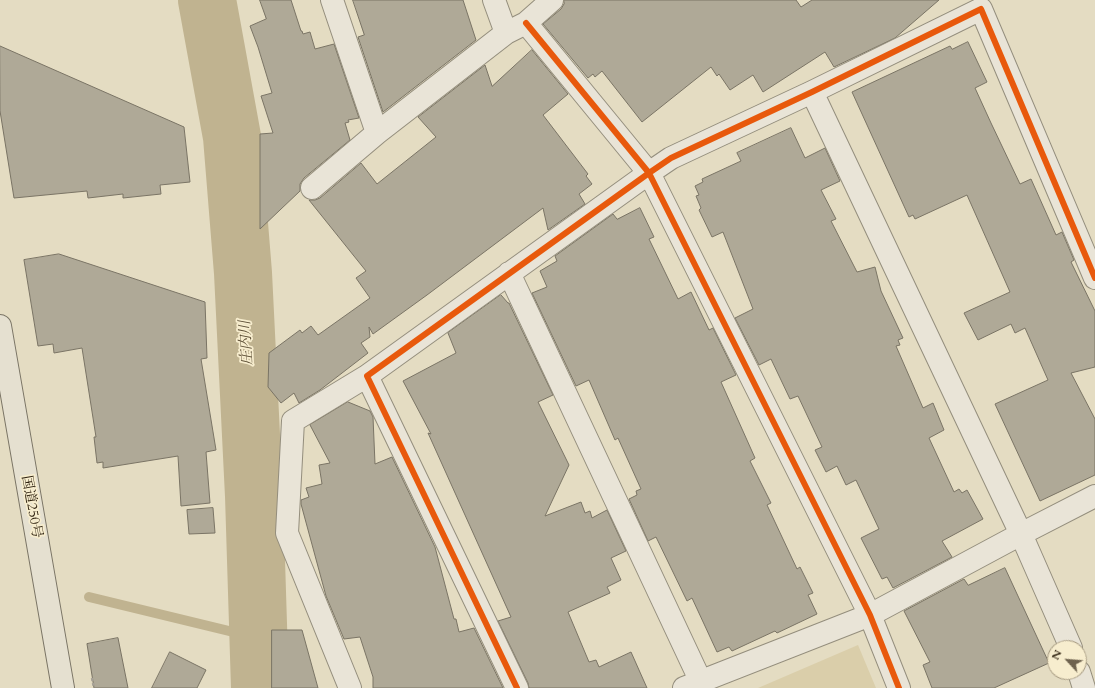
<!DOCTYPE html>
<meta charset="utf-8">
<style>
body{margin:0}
#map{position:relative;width:1095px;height:688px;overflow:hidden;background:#e4dcc2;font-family:Cardo,serif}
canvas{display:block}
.north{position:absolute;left:1047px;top:640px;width:40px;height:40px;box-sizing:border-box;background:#f7edce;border:1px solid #a79b82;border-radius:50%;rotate:296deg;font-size:11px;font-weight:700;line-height:16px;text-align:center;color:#2e210f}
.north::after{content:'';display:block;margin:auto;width:14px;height:18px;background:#6e624e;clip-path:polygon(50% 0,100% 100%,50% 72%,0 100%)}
</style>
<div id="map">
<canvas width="1095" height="688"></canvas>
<div class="north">N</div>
</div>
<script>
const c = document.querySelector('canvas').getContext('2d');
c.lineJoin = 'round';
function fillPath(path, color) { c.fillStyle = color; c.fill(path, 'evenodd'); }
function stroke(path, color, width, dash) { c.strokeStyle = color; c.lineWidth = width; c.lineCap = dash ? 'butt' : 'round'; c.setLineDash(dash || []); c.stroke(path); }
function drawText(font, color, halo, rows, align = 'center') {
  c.font = font + ' Cardo,"Noto Serif JP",serif'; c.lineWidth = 3.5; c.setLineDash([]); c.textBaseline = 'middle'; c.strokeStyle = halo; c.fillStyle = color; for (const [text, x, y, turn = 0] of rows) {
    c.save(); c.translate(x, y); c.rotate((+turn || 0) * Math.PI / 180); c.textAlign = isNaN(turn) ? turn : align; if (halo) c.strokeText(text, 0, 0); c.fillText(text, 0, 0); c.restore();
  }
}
fillPath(new Path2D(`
 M858 645 876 688H758Z`), '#daceaa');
stroke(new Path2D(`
 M89 597 258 638`), '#c0b390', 10);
stroke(new Path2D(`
 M207 0 232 137 243 273 254 496 260 688`), '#c0b390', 58);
const building = new Path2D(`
 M260 0H291L301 31H302L303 34 310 32 315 49 334 44 359 118 348 120 349 122 345 123 350 140 304 178 300 184V191L260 229V134L273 133 261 96 272 93 258 47 250 26 266 19Z
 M353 0H463L476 40 383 112 358 37 364 35Z
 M564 0H796L801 7 812 0H939L895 38 834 67 825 52 763 92 753 75 730 90 719 74 717 76 711 67 642 122 602 71 595 77 593 74 588 78 543 24 561 9 564 4Z
 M968 42 987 82 975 88 991 123 1020 184 1031 179 1056 235 1062 232 1074 260 1071 262 1095 311V367L1071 373 1095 419V475L1040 501 995 404 1048 380 1025 328 1015 333 1011 324 978 340 964 313 1010 292 967 195 915 219 913 215 909 217 852 92 950 46 952 49Z
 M0 46 184 127 190 182 160 185 161 194 123 198V194L88 198 87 191 14 198 0 111Z
 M532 50 568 94 543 115 588 174 586 176 592 184 579 194 585 204 548 230 543 208 427 295 373 334 369 327 370 337 361 343 368 353 320 390 299 403 294 393 281 403 268 387 269 353 300 330 302 333 311 326 318 335 370 298 356 278 366 271 309 200H315L320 198 361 163 377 184 436 137 418 117 485 65 492 86Z
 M791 128 805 158 825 148 840 181 821 190 836 219 831 221 857 272 875 267 881 291 903 338 898 340 900 345 896 346 923 408 933 403 944 430 929 438 954 492 959 489 962 493 967 490 983 519 942 541 952 557 893 588 887 577 882 579 861 538 879 529 856 480 846 485 837 466 826 472 815 450 822 447 798 396 790 399 771 359 759 365 735 318 753 309 723 232 712 237 699 210 701 208 696 196 699 195 695 186 703 182 702 179 741 161 737 153Z
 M640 208 654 237 649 239 678 299 691 292 709 330 713 328 736 375 721 382 755 458 750 461 771 503 767 505 797 569 800 567 813 593 808 595 817 614 777 633 775 631 732 651 729 647 717 652 692 598 687 601 656 537 648 541 629 499 637 495 636 491 641 489 618 438 615 440 589 380 576 386 532 293 547 287 540 271 557 261 555 256 613 214 617 219Z
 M59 254 205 302 207 358 201 359 216 450 206 452 210 503 181 506 178 456 103 468V462L97 463 94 437H96L82 348 54 353 53 344 38 346 24 260Z
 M501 295 508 303H509L553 395 538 402 569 465 545 516 581 502 585 513 590 511 592 518 607 510 626 551 611 558 621 580 607 587 610 593 568 612 589 662 596 660 599 667 631 652 647 688H529L528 683 498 621 511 617 428 433 431 434 403 381 456 353 448 333Z
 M348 402 370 411 373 417 375 464 392 457 435 547 454 619H456L459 632 474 628 503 688H373V677L360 637 344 639 326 596 301 504V500L309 497 306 488 322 484 319 465 330 463 310 425Z
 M213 508 215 533 189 534 187 510Z
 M1005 568 1049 663 994 688H932L923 665 930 662 904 611 964 579 968 585Z
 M272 630H302L318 688H272Z
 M118 638 128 688H94L87 644Z
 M170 652 206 670 197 688H152Z`);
fillPath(building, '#afa997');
stroke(building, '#7a7465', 1);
const street = new Path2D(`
 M332 0 377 133 506 33 526 23 552 0
 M494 0 506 33
 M526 23 649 173 870 615 899 688
 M812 92 1021 534 1071 648
 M312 188 377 133
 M509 273 701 682
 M1079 672 1084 688
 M350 688 287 533 293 421 367 376
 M517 688 367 376 649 173 671 158 812 92 981 9 1095 278
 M684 688 870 615 1021 534 1095 496`);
const highway = new Path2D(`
 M0 326 63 688`);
stroke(street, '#948e7d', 24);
stroke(highway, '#7a7465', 24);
stroke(new Path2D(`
 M92 678 94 688`), '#a6a196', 2.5, [3, 2]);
stroke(street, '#e9e4d7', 22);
stroke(highway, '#e5e0d0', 22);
stroke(new Path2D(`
 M526 23 649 173 870 615 899 688
 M517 688 367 376 649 173 671 158 812 92 981 9 1095 278`), '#e8590c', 6);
drawText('14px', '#2e210f', '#f7edce', [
 ["国道250号",31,507,80]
]);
drawText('italic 15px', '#5c4e35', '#f7edce', [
 ["庄内川",247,343,-93]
]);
</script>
